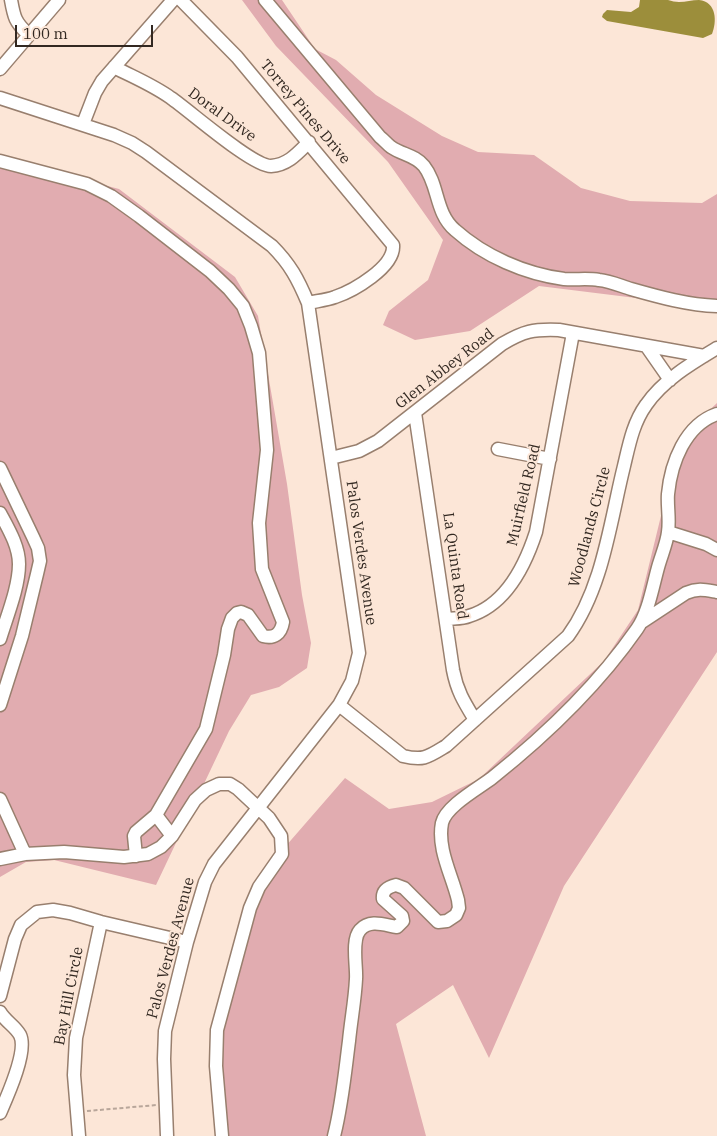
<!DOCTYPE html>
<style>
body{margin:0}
#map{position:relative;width:717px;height:1136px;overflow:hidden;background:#fce6d7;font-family:"IBM Plex Serif",serif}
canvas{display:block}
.scale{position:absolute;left:15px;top:25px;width:138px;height:22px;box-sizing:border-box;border:2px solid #322821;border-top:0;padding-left:6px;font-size:15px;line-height:18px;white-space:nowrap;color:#322821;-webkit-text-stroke:4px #fce6d7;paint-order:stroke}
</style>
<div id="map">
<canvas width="717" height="1136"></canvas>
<div class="scale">100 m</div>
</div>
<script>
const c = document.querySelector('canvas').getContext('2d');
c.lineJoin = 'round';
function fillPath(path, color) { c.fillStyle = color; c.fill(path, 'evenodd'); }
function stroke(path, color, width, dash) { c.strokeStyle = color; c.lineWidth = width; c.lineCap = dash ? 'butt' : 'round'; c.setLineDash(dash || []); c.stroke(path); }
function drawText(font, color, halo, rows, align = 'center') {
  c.font = font + ' "IBM Plex Serif",serif'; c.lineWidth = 4; c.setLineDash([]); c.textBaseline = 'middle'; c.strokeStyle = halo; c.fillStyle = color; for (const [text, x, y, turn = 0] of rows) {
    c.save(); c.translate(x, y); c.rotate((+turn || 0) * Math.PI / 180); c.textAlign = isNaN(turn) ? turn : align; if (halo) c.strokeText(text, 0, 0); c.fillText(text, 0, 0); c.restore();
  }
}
fillPath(new Path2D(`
 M242 0H282L315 49 336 60 376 95 442 136 478 152 534 155 581 188 630 201 702 203 717 194V308L539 286 470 331 415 340 383 325 389 311 428 280 443 240 388 162 276 46Z
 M0 154 58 173 119 189 235 277 258 316 287 484 302 595 311 643 307 668 279 687 251 695 229 731 156 885 54 860 26 862 0 877Z
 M717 403V652L564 886 489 1058 453 985 396 1024 426 1136H221L215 1035 258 878 345 778 389 809 432 802 479 779 604 661 638 610 680 438Z`), '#e1acb0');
fillPath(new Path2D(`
 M640 0C649 0 659 0 668 0 672 1 675 2 679 2 686 2 692 0 699 0 717 2 717 22 712 34L703 38 607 21 602 17 603 14 607 10 631 12 639 7Z`), '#9c8e3b');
const minor = new Path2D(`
 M11 0C14 17 15 22 28 34
 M181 0 237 57 393 245C395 267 353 291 335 297 327 300 317 301 308 303
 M265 0 380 137C384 140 387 144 391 147 403 155 415 155 424 166 439 185 435 213 455 230 484 256 525 274 564 279 576 280 587 278 599 280 610 281 621 286 631 289 659 297 688 305 717 306
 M114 67C133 77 153 85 171 98 190 111 252 166 271 166 288 165 298 153 309 142
 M0 69 59 0
 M0 98 114 135 132 143 146 152 272 246C290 264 298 279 308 303L359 653 352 681 339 705 214 864 205 882 187 942 165 1031 164 1059 167 1136
 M83 124 95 93 102 81 173 0
 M0 161 87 184 111 196 139 216 210 271 229 289 243 306 251 326 259 353 267 450 259 523 262 569 283 622C281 634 274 639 263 636L248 615 241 612 237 613 232 618 228 629 224 655 206 729 156 815 136 832 134 836 136 856
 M647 347 670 380
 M415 413 453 670C457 691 464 702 475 720
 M498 449 550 459
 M331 458 359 451 378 441 502 344C524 331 533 329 559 330L704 356
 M0 468 33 537 38 548 40 561 37 574 22 636 0 705
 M0 513C8 528 19 546 19 564 19 587 7 616 0 639
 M668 532 706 544 717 550
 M446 619C454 618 462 619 469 616 506 605 525 566 536 532L573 333
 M642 622 686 593C698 588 705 590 717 592
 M339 705 403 756C424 761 428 757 446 746L568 636C603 588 610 522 624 466 629 445 633 423 646 405 663 380 692 363 717 348
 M0 799 25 854
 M156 815 172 836
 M0 859 25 854 64 852 124 857 148 854 161 847 172 836 195 800 206 790 219 784H230L238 789 269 818 281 836 282 854 259 887 250 908 217 1030 216 1066 222 1136
 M0 996 15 939 21 925 37 912 53 910 70 913 101 922 187 942
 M0 1012C5 1021 15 1026 20 1035 28 1051 7 1097 0 1113
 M79 1136 74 1075 76 1038 101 922
 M334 1136C342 1105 345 1072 349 1041 351 1020 355 1000 356 979 357 967 351 940 360 930 370 919 384 925 397 927L403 921 402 916 383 899C382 890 388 887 396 885L404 888 438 922 447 921 456 915 459 908 458 900C452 875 437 849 442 823 446 806 479 788 492 778 546 735 598 685 637 629 649 612 653 584 659 564 662 554 667 542 668 532 670 519 667 506 668 494 671 463 685 425 717 414`);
stroke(minor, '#987f6e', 15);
stroke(new Path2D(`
 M87 1111 157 1105`), '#b8a69a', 2, [4, 2.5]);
stroke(minor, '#fff', 12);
drawText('15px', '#322821', '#fce6d7', [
 ["Torrey Pines Drive",305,112,50],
 ["Doral Drive",222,115,36],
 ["Glen Abbey Road",445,369,-38],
 ["Muirfield Road",524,495,-77],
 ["Woodlands Circle",590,527,-75],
 ["Palos Verdes Avenue",361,553,82],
 ["La Quinta Road",455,566,82],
 ["Palos Verdes Avenue",171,948,-75],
 ["Bay Hill Circle",69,996,-79]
]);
</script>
